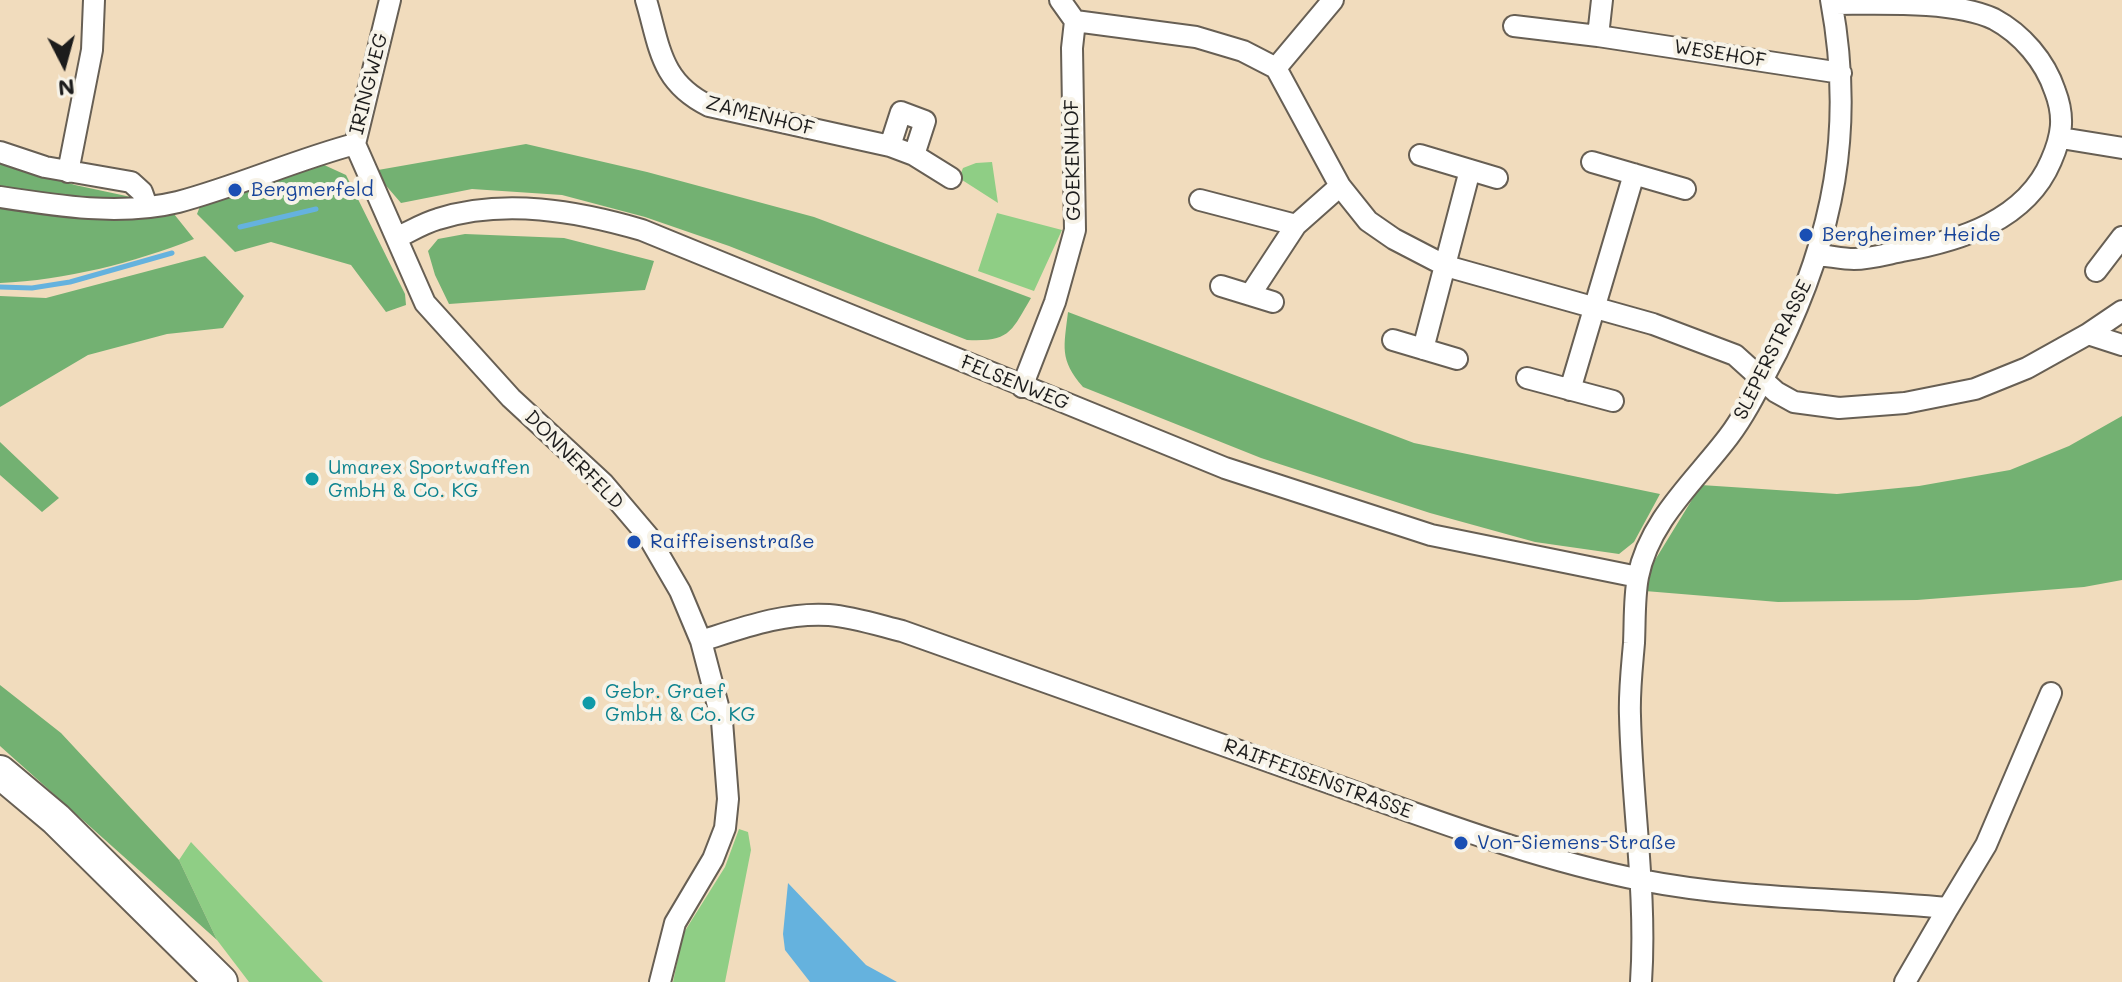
<!DOCTYPE html>
<meta charset="utf-8">
<style>
body{margin:0}
#map{position:relative;width:2122px;height:982px;overflow:hidden;background:#f1dcbd;font-family:Mali,sans-serif}
canvas{display:block}
.north{position:absolute;left:24px;top:24px;width:80px;height:80px;-webkit-text-stroke:6px #f7f3e8;paint-order:stroke;rotate:174deg;font-size:22px;font-weight:700;line-height:32px;text-align:center;color:#1c1c1c}
.north::after{content:'';display:block;margin:auto;width:28px;height:36px;background:#1c1c1c;clip-path:polygon(50% 0,100% 100%,50% 72%,0 100%)}
</style>
<div id="map">
<canvas width="2122" height="982"></canvas>
<div class="north">N</div>
</div>
<script>
const c = document.querySelector('canvas').getContext('2d');
c.lineJoin = 'round';
function fillPath(path, color) { c.fillStyle = color; c.fill(path, 'evenodd'); }
function stroke(path, color, width, dash) { c.strokeStyle = color; c.lineWidth = width; c.lineCap = dash ? 'butt' : 'round'; c.setLineDash(dash || []); c.stroke(path); }
function drawText(font, color, halo, rows, align = 'center') {
  c.font = font + ' Mali,sans-serif'; c.lineWidth = 8; c.setLineDash([]); c.textBaseline = 'middle'; c.strokeStyle = halo; c.fillStyle = color; for (const [text, x, y, turn = 0] of rows) {
    c.save(); c.translate(x, y); c.rotate((+turn || 0) * Math.PI / 180); c.textAlign = isNaN(turn) ? turn : align; if (halo) c.strokeText(text, 0, 0); c.fillText(text, 0, 0); c.restore();
  }
}
fillPath(new Path2D(`
 M992 162 998 203 959 178 963 168 976 163Z
 M997 213 1062 230 1034 291 978 271Z
 M739 829 748 832 751 850 725 982H673L683 934 725 867Z
 M191 842 323 982H249L217 940 179 860Z`), '#8fce85');
fillPath(new Path2D(`
 M526 144 647 172 814 217 1031 298C1011 332 1010 342 967 340L729 246 645 217 562 195 472 189 401 203 382 181 378 170Z
 M0 160 75 185 131 197 138 213 174 214 194 239C133 263 66 280 0 283Z
 M322 164 346 175 405 294 406 305 386 312 351 265 271 242 235 252 197 214 202 201Z
 M465 234 564 238 654 261 645 290 449 304 435 275 428 251 438 239Z
 M205 256 244 296 223 328 167 334 88 355 0 407V296L46 298Z
 M1068 312 1414 443 1660 494 1634 542 1619 554 1535 542 1430 513 1261 458 1083 387C1059 359 1064 347 1068 312Z
 M2122 416V580L2084 587 1917 600 1778 602 1645 591 1644 578 1701 485 1837 494 1919 486 2010 470 2069 446Z
 M0 442 59 498 42 512 0 475Z
 M0 685 61 733 179 860 217 940 0 746Z`), '#73b172');
fillPath(new Path2D(`
 M788 883 866 965 897 982H810L785 950 783 934Z`), '#65b2de');
stroke(new Path2D(`
 M240 227 316 209
 M0 287 32 288 70 282 172 253`), '#65b2de', 5);
const minor = new Path2D(`
 M646 0C660 47 660 82 709 106L890 146 914 155 951 178
 M1060 0 1075 21 1196 37 1243 51 1276 68 1340 186 1368 221 1394 239 1446 266 1653 324 1735 355 1776 392 1794 402 1839 408 1905 403 1975 389 2027 368 2088 334 2122 345
 M1514 26 1598 36 1841 73
 M1598 36 1602 0
 M1276 68 1333 0
 M2061 138 2122 148
 M355 144 425 303 511 398 603 483 648 536 680 591 701 641 722 721 728 799 725 828 713 859 675 923 660 982
 M355 144 390 0
 M890 146 901 112 925 121 914 155
 M0 152 45 167 131 182 142 192 147 206
 M1420 155 1497 178
 M1592 162 1685 189
 M68 172 92 50 94 0
 M0 197C57 206 121 216 178 202 238 186 295 160 355 144
 M1200 200 1296 225
 M398 237C411 231 424 223 438 219 504 198 577 211 642 230L1225 468 1431 535 1638 577
 M1818 255C1830 256 1843 259 1854 259 1870 259 1887 254 1902 251 1960 241 2026 220 2051 161 2062 136 2065 117 2055 91 2045 61 2022 34 1994 19 1953 0 1877 4 1832 4
 M2096 271 2122 237
 M1221 286 1273 302
 M1250 295 1296 225 1340 186
 M2088 334 2122 311
 M1393 340 1457 359
 M1423 349 1470 170
 M1527 378 1613 401
 M1022 387 1055 302 1075 230 1072 48 1075 21
 M1570 390 1634 174
 M701 641C742 628 785 612 829 615 853 617 878 625 902 631 1043 681 1183 731 1324 781 1426 817 1534 859 1641 880 1742 900 1846 898 1948 908L1986 845 2051 693
 M1641 982C1647 893 1632 805 1630 716 1629 692 1632 667 1634 643 1635 622 1634 598 1638 577 1649 520 1696 480 1729 436 1748 411 1762 380 1777 352 1834 235 1855 129 1831 0
 M1905 982 1948 908`);
const primary = new Path2D(`
 M0 772 56 819 221 982`);
stroke(minor, '#675f54', 24);
stroke(primary, '#675f54', 36);
stroke(minor, '#fff', 20);
stroke(primary, '#fff', 32);
for (const [x, y, r, color] of [
 [235,190,8,"#1a4fb4"],
 [1806,235,8,"#1a4fb4"],
 [312,479,8,"#0f9aa8"],
 [634,542,8,"#1a4fb4"],
 [589,703,8,"#0f9aa8"],
 [1461,843,8,"#1a4fb4"]
]) { const dot = new Path2D(); dot.arc(x, y, r, 0, 2 * Math.PI); c.fillStyle = color; c.fill(dot); stroke(dot, '#f7f3e8', 3); }
drawText('20px', '#1c1c1c', '#f7f3e8', [
 ["WESEHOF",1720,54,9],
 ["IRINGWEG",369,84,-76],
 ["ZAMENHOF",760,116,14],
 ["GOEKENHOF",1073,160,-91],
 ["SLEPERSTRASSE",1773,350,-64],
 ["FELSENWEG",1015,383,22],
 ["DONNERFELD",574,460,45],
 ["RAIFFEISENSTRASSE",1318,779,20]
]);
drawText('20px', '#164399', '#f7f3e8', [
 ["Bergmerfeld",251,190],
 ["Bergheimer Heide",1822,235],
 ["Raiffeisenstraße",650,542],
 ["Von-Siemens-Straße",1477,843]
], 'left');
drawText('20px', '#0d838f', '#f7f3e8', [
 ["Umarex Sportwaffen",328,468],
 ["GmbH & Co. KG",328,491],
 ["Gebr. Graef",605,692],
 ["GmbH & Co. KG",605,715]
], 'left');
</script>
